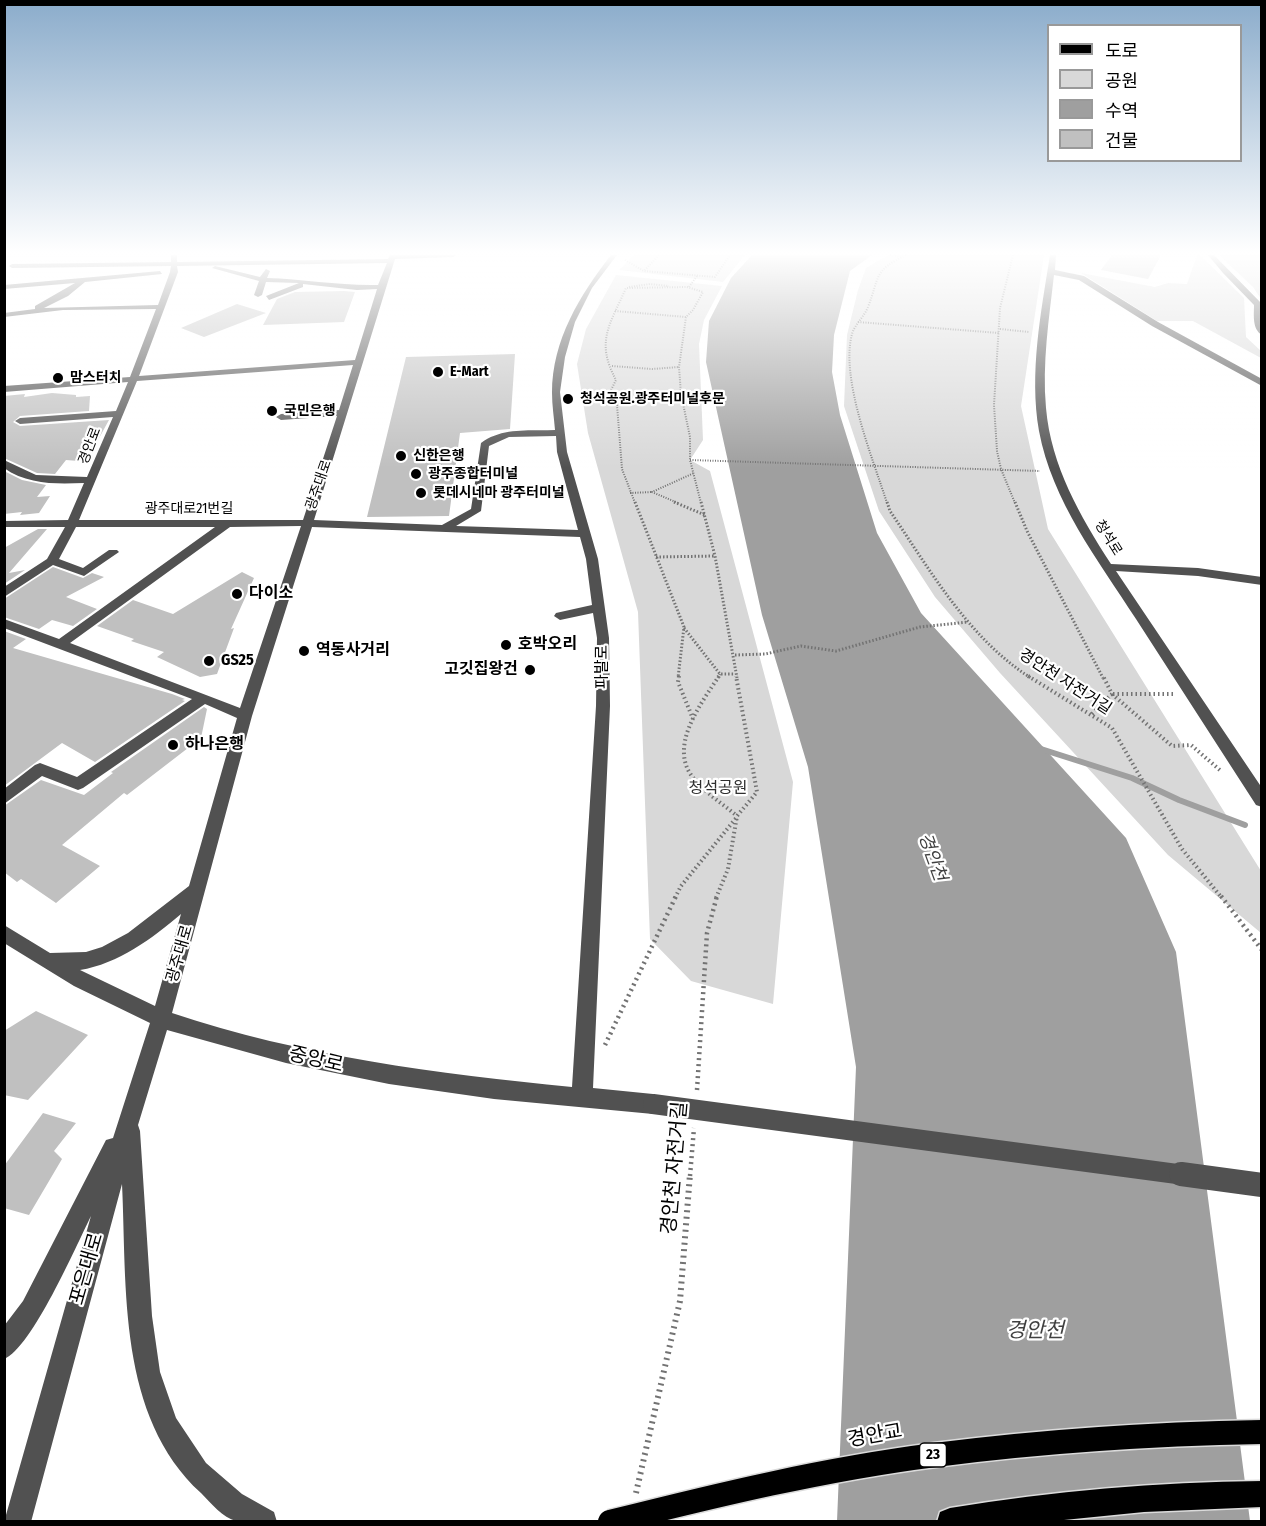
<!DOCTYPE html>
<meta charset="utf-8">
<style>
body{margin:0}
#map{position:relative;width:1266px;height:1526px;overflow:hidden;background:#fff;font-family:"Fira Sans Condensed","Noto Sans KR",sans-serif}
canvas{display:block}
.frame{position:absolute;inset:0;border:6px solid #000;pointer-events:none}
.legend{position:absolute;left:1047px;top:24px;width:195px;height:138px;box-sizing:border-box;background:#fff;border:2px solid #999;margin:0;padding:8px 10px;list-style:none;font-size:18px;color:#000}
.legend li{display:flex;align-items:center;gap:12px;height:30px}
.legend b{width:30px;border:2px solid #999}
</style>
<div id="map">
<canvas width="1266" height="1526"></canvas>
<div class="frame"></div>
<ul class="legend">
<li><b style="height:8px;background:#000"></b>도로</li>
<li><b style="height:16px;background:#d8d8d8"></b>공원</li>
<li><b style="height:16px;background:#9f9f9f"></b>수역</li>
<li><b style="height:16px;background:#c0c0c0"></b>건물</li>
</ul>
</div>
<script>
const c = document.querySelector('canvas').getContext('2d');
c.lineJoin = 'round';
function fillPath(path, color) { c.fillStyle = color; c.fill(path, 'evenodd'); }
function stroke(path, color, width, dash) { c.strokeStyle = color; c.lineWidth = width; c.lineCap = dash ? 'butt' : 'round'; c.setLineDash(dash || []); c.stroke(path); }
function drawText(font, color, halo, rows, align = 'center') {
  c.font = font + ' "Fira Sans Condensed","Noto Sans KR",sans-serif'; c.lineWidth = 4.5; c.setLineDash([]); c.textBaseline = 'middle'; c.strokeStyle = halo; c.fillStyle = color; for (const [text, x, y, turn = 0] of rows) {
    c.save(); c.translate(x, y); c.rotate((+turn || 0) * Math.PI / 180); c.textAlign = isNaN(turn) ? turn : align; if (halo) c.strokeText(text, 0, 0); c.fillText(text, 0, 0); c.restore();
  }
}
fillPath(new Path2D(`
 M634 255H745L723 282 619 270Z
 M888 255H1044L1021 406 1048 529 1261 871V933L1168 855 1000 673 935 597 879 511 844 406 847 335 858 290 866 268Z
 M1197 255H1200L1244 298 1246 337 1261 351V358L1193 321H1157L1081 273 1155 287 1168 283 1187 284Z
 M1219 255H1261V299L1253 287Z
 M616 275 722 286 704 320 699 344 703 440 690 460 710 471 793 782 773 1004 691 981 650 939 638 612 588 433 577 364 586 329Z`), '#d8d8d8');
fillPath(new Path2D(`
 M752 255H872L850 271 834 335 832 372 840 415 877 533 921 613 1126 838 1176 952 1250 1521H837L856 1067 808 767 762 615 706 362 709 321 731 278Z`), '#9f9f9f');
stroke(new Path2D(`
 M1041 749 1132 778 1179 800 1245 825`), '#9f9f9f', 6);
fillPath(new Path2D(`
 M1112 255H1161L1148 279 1101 270Z
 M344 291 355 292 344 322 263 325 277 299 295 292Z
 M237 304 266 313 204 337 181 328Z
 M515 354 510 429 460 433 449 516 367 517 406 357Z
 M52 393 76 395V397L90 396 89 411 20 416 13 422 20 426 109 420 98 440 79 461 66 460 55 474 37 473 4 458V396L25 394 24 397Z
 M4 471 22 480 46 485 37 497 50 496 39 513 20 515 22 512 4 514Z
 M38 529H47L9 573 25 570 4 584V548Z
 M53 567 83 578 92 573 104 577 66 597 97 609 73 626 52 620 39 629 4 617V599Z
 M242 572 254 578 231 629 234 628 217 674 200 677 157 657 164 652 131 641 134 639 97 626 133 600 173 614Z
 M4 631 26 639 13 648 172 694 185 699 182 700 185 701 95 762 62 743 4 786Z
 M204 707 207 709 201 738 127 795 124 793 62 845 100 866 56 903 21 879 17 882 4 872V806L41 780 84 795 113 773 111 772Z
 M36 1011 88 1035 28 1100 4 1095V1031Z
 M43 1113 76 1123 54 1151 62 1159 29 1215 4 1208V1166Z`), '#c0c0c0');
const major = new Path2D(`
 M1262 1481V1507L1144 1512 1044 1522H937L940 1512 950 1508C1053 1491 1157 1482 1262 1481Z`);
stroke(major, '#dbdbdb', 3);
stroke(new Path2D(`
 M659 255 644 271 715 277 730 255
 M890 255 899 257
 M1013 255 1000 308 994 405 997 451 1001 469 1015 503
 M625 260 644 271
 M629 287 650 284 669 286
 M689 287 697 276
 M615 311 686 317
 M858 322 999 333
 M1000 329 1029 332
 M612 366 652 369 679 367
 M617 405 681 394
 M690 460 1040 471
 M630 493 652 492
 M635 503 622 469 617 405 608 396 616 380C595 341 610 325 626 288L687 287 703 292 693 310 686 317 679 367 681 394 690 437V460L701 503
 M678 503 652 492 694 473
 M887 503C873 459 840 379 852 334 855 324 864 317 868 307 880 276 873 271 906 255`), '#737373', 2, [1, 1.5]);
stroke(new Path2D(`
 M635 502 684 627 678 678
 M674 502 705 515
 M701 502 715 556 737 678
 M887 502 890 511C930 570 969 639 1031 678
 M1015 502 1027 531 1103 678
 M656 557 715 556
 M684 628 720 674H735
 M735 655 765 654 801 646 836 651 920 627 968 622
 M718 678 720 674`), '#737373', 3, [1.5, 2]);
stroke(new Path2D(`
 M679 676 678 682 693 719
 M719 676C701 704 666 748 695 780 707 794 723 804 737 816
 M1028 676 1112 728 1182 849 1222 898
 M1112 694 1172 746 1191 745 1221 771
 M1113 694H1175
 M1092 714 1112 694 1103 676
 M675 898 681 886 737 817
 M716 898 728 869 737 816 757 792 736 676`), '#737373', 4, [1.5, 3]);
stroke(new Path2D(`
 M1221 896 1262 950
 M605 1045 676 896
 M697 1090 707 933 717 896
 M690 1176 694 1128`), '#737373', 4.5, [2, 4]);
stroke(new Path2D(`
 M636 1493 680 1301 690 1174`), '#737373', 6, [2, 4.5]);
fillPath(new Path2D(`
 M171 255H177V262L388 259 390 255H456L453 257 395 259 314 520 442 525 471 509 481 443C502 427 530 431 555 430 554 418 552 405 552 393 552 340 580 295 611 255H617L592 288 575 322 565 357 560 392 567 452 598 559 609 638 610 706 593 1088 653 1094 660 1097 663 1104 660 1111 653 1114 494 1099 389 1084 286 1063 167 1030 138 1125 140 1131 152 1316 160 1372 176 1418 206 1463 242 1494 274 1512 277 1522C265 1522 248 1525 236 1521 223 1518 211 1503 201 1493 117 1416 127 1288 122 1184L31 1522H4L91 1216C76 1246 32 1348 4 1359V1326L23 1301 106 1140 113 1138 150 1023 74 986 4 943V925L50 953 86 952 102 947 128 933 189 886 237 718 205 704 83 788 78 790 42 776 4 804V789L35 765 40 763 77 777 192 699 4 628V619L59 639 215 527H76L59 559 83 568 109 550H117L119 552 84 576 53 565 4 597V587L47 559 65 527H4V521L68 520 84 483C57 484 28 485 4 468V460L36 475 87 477 113 417 20 424 15 421 20 418 116 411 128 382 4 392V386L130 377 156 309 63 310 4 317V313L35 309V306L75 283 4 289V285L160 271 162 274 85 282 68 296 44 308 158 305 170 272 171 266 12 268 9 266 12 264 171 262ZM387 263 378 285C341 286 304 279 267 278L270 271 266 269 260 277 215 266 212 268 259 281 254 295 258 297 262 295 266 282 299 283 266 296 269 300 303 287V284L357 290 377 289 355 360 139 376 178 272 177 266ZM353 365 339 410 281 414 276 417 281 420 337 416 303 520H79L137 381ZM556 436 557 452 578 530 456 526 481 511 489 446 509 437ZM301 526 240 708 70 643 230 527ZM312 527 580 537 586 559 592 605 556 613 554 616 560 620 593 613 597 638 596 706 572 1087C439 1074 300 1056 172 1013L252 716ZM181 914 155 1006 80 970C118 964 153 938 181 914Z
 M1050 255H1056L1055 270 1084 276 1158 322 1262 379V386L1152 326 1079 280 1054 275C1049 319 1042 363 1046 408 1051 466 1080 516 1111 564L1198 568 1262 577V585L1198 576 1116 571 1262 788V807L1256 805C1216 743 1176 681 1136 619 1098 560 1052 501 1039 431 1029 373 1041 312 1050 255Z
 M1208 255H1214L1262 304V335C1252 329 1254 315 1254 305L1223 273Z`), '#515151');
fillPath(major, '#000');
const majorBridge = new Path2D(`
 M610 1522C717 1495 825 1469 935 1455 1044 1441 1152 1434 1262 1432`);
stroke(majorBridge, '#dbdbdb', 27, []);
stroke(new Path2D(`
 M653 1104 1192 1176`), '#515151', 20);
stroke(new Path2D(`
 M1181 1174 1262 1185`), '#515151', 24);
stroke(majorBridge, '#000', 24);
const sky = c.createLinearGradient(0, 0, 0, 468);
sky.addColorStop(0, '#8baccb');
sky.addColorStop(0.54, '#fff');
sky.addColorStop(1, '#ffffff00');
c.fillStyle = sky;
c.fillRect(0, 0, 1266, 468);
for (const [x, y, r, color] of [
 [438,372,6,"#000"],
 [58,378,6,"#000"],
 [568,399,6,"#000"],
 [272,411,6,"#000"],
 [401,456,6,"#000"],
 [416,474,6,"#000"],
 [421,493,6,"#000"],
 [237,594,6,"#000"],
 [506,645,6,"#000"],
 [304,651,6,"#000"],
 [209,661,6,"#000"],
 [530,670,6,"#000"],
 [173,745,6,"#000"]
]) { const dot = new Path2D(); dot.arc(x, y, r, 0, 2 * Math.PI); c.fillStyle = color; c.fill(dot); stroke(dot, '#fff', 2); }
drawText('bold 14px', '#000', '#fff', [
 ["E-Mart",450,372],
 ["맘스터치",70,378],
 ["청석공원.광주터미널후문",580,399],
 ["국민은행",284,411],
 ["신한은행",413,456],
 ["광주종합터미널",428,474],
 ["롯데시네마 광주터미널",433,493]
], 'left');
drawText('14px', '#000', '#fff', [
 ["경안로",90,446,-69],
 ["광주대로",319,485,-71],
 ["광주대로21번길",189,509],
 ["청석로",1108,538,58]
]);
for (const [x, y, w] of [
 [933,1455,27]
]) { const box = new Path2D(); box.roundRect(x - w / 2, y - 12, w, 24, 4.5); c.fillStyle = '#fff'; c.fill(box); stroke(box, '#000', 1.5); }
drawText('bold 15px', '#000', null, [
 ["23",933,1455]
]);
drawText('bold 16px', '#000', '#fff', [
 ["다이소",249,594],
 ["호박오리",518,645],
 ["역동사거리",316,651],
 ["GS25",221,661],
 ["고깃집왕건",518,670,"right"],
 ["하나은행",185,745]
], 'left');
drawText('16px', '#000', '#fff', [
 ["파발로",603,667,-90],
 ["경안천 자전거길",1065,682,33],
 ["광주대로",180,954,-74]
]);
drawText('16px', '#2f2f2f', '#fff', [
 ["청석공원",718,789]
]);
drawText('italic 18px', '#404040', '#fff', [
 ["경안천",932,857,70]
]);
drawText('20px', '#000', '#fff', [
 ["중앙로",316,1060,13],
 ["경안천 자전거길",675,1168,-85],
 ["포은대로",87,1269,-74],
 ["경안교",875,1436,-10]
]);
drawText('italic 21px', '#404040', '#fff', [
 ["경안천",1035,1331]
]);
</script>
